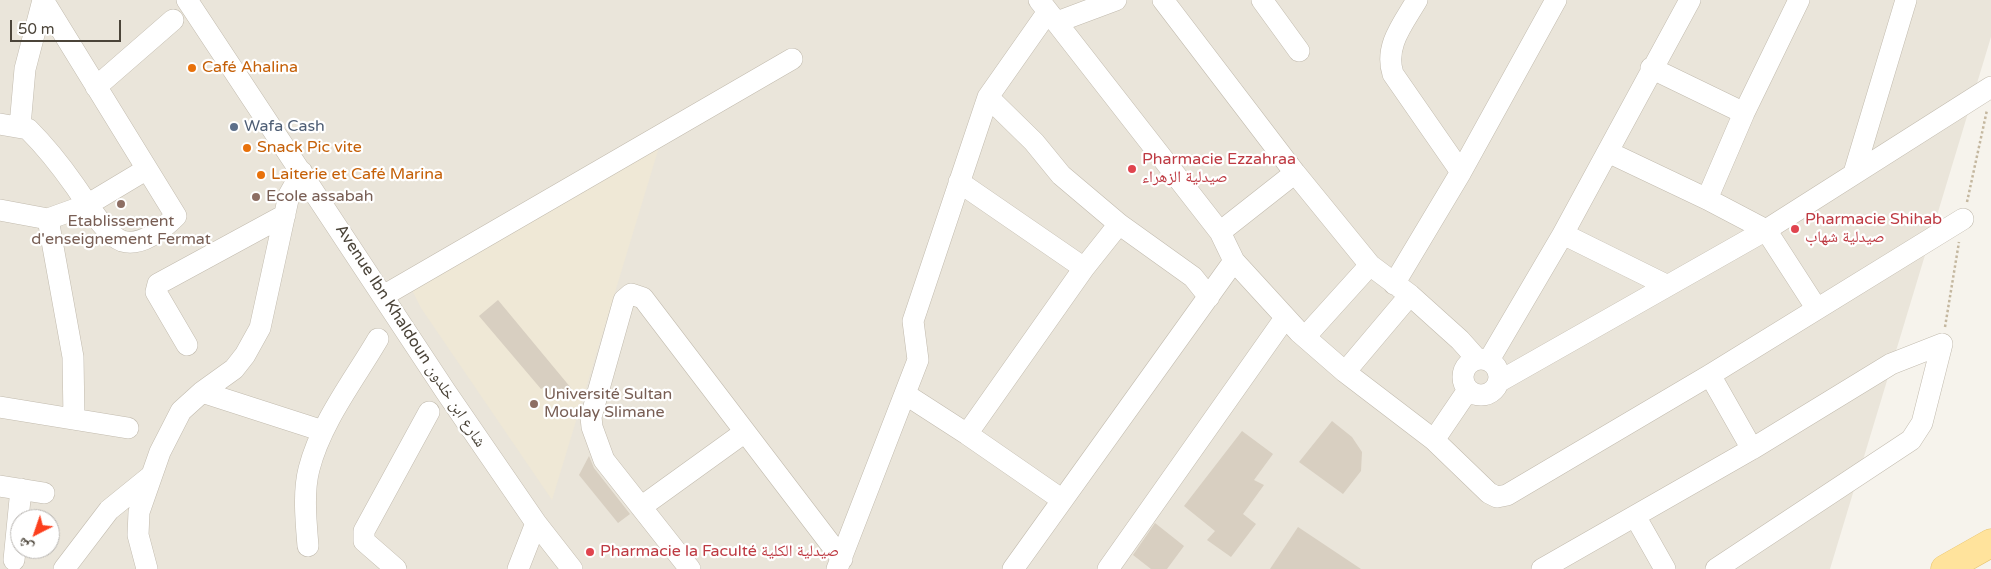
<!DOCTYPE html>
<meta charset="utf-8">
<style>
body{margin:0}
#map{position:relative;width:1991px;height:569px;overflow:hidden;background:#f6f3ec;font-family:"Varela Round","Noto Naskh Arabic",sans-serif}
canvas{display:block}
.north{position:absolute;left:10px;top:509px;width:50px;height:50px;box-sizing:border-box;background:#fff;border:1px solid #b7b4b0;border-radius:50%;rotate:221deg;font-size:14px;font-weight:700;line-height:20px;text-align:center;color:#4b4439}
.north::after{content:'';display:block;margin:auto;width:18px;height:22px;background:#fc3f1d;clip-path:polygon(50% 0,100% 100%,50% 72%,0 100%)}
.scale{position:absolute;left:10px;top:20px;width:111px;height:22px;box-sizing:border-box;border:2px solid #4b4439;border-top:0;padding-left:6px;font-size:15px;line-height:18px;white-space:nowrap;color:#4b4439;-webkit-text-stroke:4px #fff;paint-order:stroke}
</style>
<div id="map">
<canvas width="1991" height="569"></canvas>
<div class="north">ش</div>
<div class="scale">50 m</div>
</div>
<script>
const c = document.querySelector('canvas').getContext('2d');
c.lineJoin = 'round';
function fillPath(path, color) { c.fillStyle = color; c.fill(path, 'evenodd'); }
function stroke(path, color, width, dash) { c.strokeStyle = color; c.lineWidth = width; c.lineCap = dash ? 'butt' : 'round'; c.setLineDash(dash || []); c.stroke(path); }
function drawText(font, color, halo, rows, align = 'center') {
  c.font = font + ' "Varela Round","Noto Naskh Arabic",sans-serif'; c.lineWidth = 4.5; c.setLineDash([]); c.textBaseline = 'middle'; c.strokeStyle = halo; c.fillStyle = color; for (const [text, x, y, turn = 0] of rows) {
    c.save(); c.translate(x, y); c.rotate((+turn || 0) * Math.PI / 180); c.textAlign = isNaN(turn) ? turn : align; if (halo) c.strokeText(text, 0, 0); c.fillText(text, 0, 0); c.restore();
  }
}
fillPath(new Path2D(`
 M0 0H1991V37L1830 569H0ZM20 519H50V549H20Z`), '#eae5da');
fillPath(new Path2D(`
 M666 124 552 500 421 308 412 290Z`), '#efe8d6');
fillPath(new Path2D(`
 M498 300 571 388 556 400 544 387 541 389 479 316Z
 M1332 421 1352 437 1362 452 1361 471 1343 494 1299 462Z
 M1242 431 1273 454 1254 480 1264 485 1243 514 1256 524 1231 557 1207 540 1215 531 1184 506Z
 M589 456 594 468 630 514 618 523 579 475Z
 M1155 523 1184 546 1167 569H1151L1133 555Z
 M1298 527 1361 569H1270Z`), '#d8cfc1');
const minor = new Path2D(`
 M187 0 446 392 536 523 572 569
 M1039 0 1220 232 1234 261 1299 332 1345 372 1434 440 1489 493 1497 497 1507 495 1710 375 1963 219
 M1163 0 1295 173
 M1262 0 1299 51
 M1417 0C1403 24 1384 46 1393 74L1461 172
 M1057 22 1116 0
 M1651 68 1744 113
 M96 87 173 20
 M988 97 1034 142 1061 175 1119 224 1193 277 1209 297
 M0 124 28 129C45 146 61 166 75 186 85 200 105 235 122 241 141 247 163 229 176 216L43 0
 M20 126 25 69 43 0
 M1608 152 1707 199 1766 230 1817 309
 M1854 173 1906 0
 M959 182 1084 268 1119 224
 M1707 199 1744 113 1799 0
 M0 210 48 219 87 205 147 169
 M48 219 73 357 74 419
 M1220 232 1295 173 1370 265 1410 295 1460 340 1477 359
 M1563 234 1666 285
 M1394 284 1461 172 1556 0
 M383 296 792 59
 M1305 337 1370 265
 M187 345 156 292 158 284 285 215
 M1463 377a18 18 0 1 1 36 0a18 18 0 1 1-36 0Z
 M1489 360 1563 234 1690 0
 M1345 372 1410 295
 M1710 375 1752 449
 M1500 381 1766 230 1991 87
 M202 392 323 431
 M905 394 967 434 1061 499
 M0 407 128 428
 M967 434 1084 268
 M1434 440 1468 390
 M0 486 44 493
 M641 507 745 432
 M1635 516 1665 569
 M308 546C306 522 303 492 309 469 321 422 354 380 378 339
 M14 560 21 489
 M64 569 109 510 151 476
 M147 569 138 535 139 512 160 452 181 411 202 392 234 369 245 355 260 328 289 195 302 172
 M396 569 364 541V531L429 412
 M518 569 536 523
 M690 569 604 460 592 427 591 417 624 300 631 294 643 298 842 559
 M837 569 918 360 913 321 988 97 1047 13
 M1013 569 1234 261
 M1108 569 1285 318
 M1542 569 1752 449 1891 364 1942 344
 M1716 569 1911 440 1922 423 1942 344`);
const major = new Path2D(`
 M1945 569 1991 543`);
stroke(minor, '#c2bbae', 22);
stroke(major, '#e6c16a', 29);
stroke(new Path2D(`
 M1967 202 1987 110
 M1945 327 1959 242`), '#c4b79f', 2.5, [2.5, 2.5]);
stroke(minor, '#fff', 21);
stroke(major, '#ffe39c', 28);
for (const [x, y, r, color] of [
 [192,68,5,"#e8710a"],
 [234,127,5,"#5c6f8a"],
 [247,148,5,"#e8710a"],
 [1132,169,5,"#e0444e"],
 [261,175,5,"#e8710a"],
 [256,197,5,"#8d6e63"],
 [121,204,5,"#8d6e63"],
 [1795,229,5,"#e0444e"],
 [534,404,5,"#8d6e63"],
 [590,552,5,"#e0444e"]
]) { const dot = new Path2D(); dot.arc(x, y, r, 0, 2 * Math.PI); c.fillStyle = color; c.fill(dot); stroke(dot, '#fff', 2); }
drawText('16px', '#c56008', '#fff', [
 ["Café Ahalina",202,68],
 ["Snack Pic vite",257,148],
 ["Laiterie et Café Marina",271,175]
], 'left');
drawText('16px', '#4e5e75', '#fff', [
 ["Wafa Cash",244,127]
], 'left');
drawText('16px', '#be3a42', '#fff', [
 ["Pharmacie Ezzahraa",1142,160],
 ["صيدلية الزهراء",1142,178],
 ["Pharmacie Shihab",1805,220],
 ["صيدلية شهاب",1805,238],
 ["Pharmacie la Faculté صيدلية الكلية",600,552]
], 'left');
drawText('16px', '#785e54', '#fff', [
 ["Ecole assabah",266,197],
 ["Etablissement",121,222,"center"],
 ["d'enseignement Fermat",121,240,"center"],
 ["Université Sultan",544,395],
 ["Moulay Slimane",544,413]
], 'left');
drawText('16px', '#4b4439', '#fff', [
 ["Avenue Ibn Khaldoun شارع ابن خلدون",410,336,57]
]);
</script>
